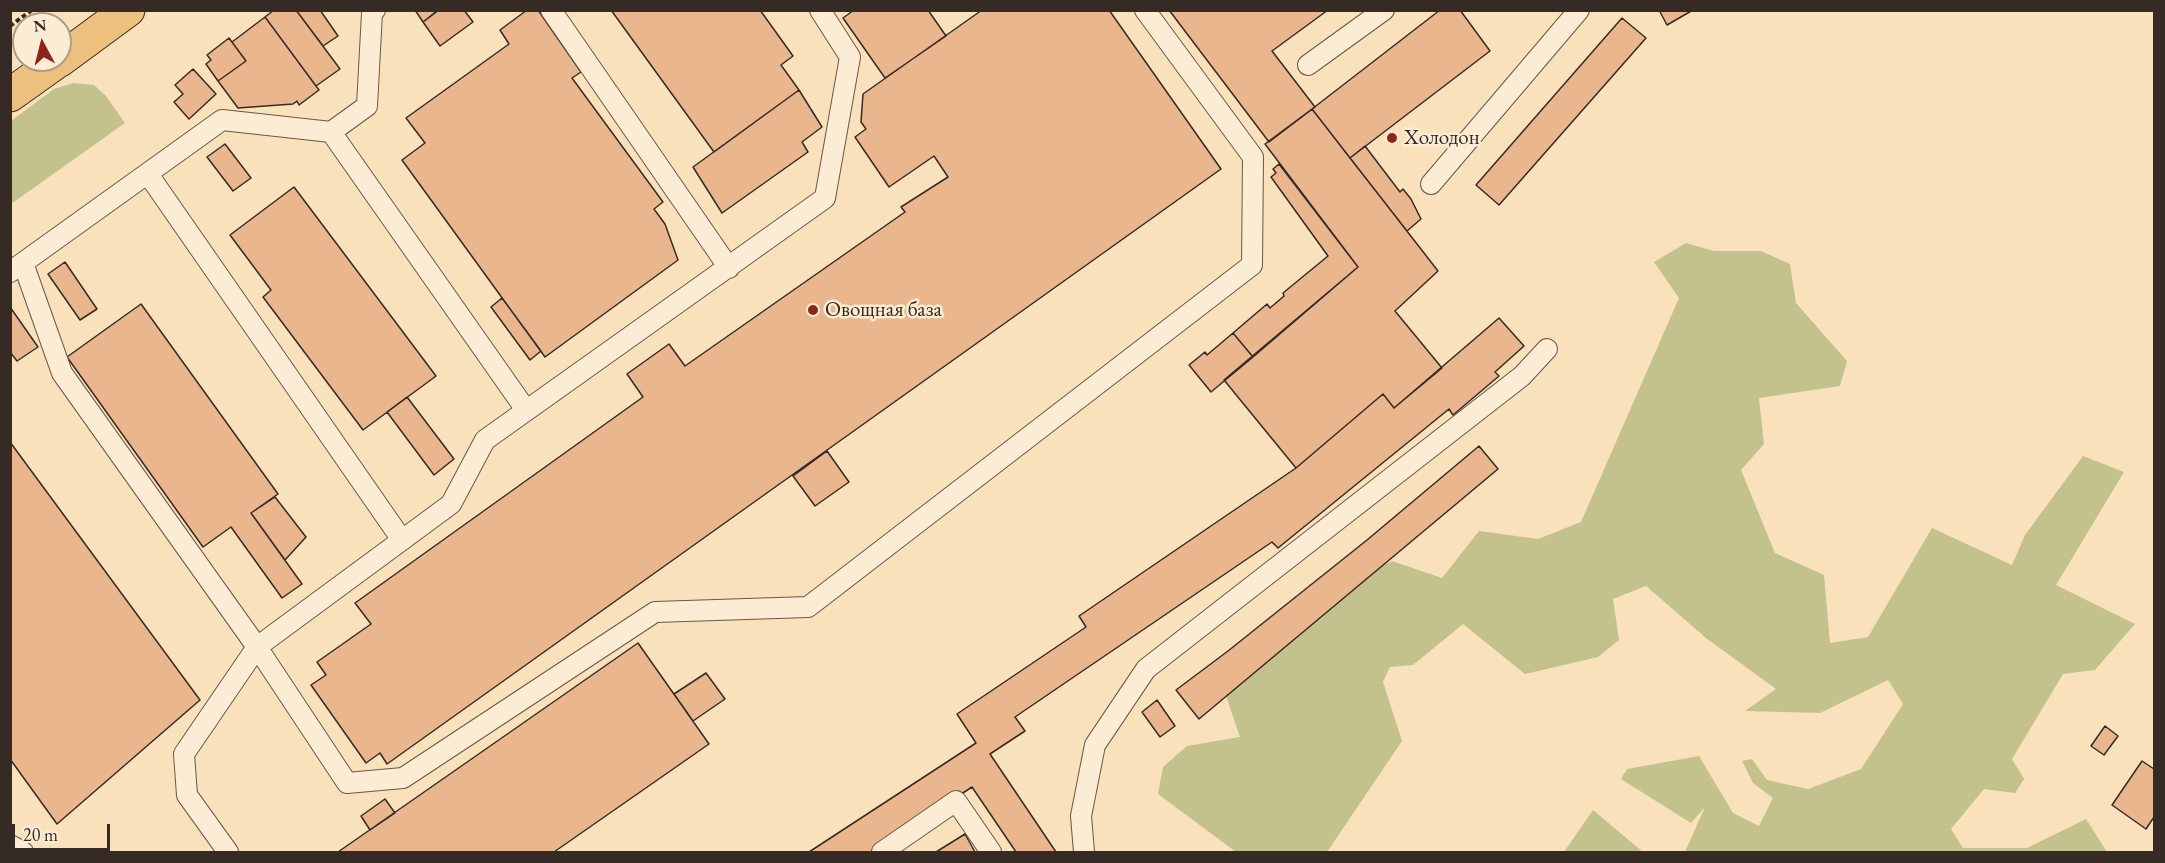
<!DOCTYPE html>
<meta charset="utf-8">
<style>
body{margin:0}
#map{position:relative;width:2165px;height:863px;overflow:hidden;background:#f9e2bb;font-family:"EB Garamond",serif}
canvas{display:block}
.frame{position:absolute;inset:0;border:12px solid #362a24;pointer-events:none}
.north{position:absolute;left:12px;top:12px;width:60px;height:60px;box-sizing:border-box;background:#fbecd3;border:2px solid #ac9e8d;border-radius:50%;rotate:353deg;font-size:16px;font-weight:700;line-height:24px;text-align:center;color:#362a24}
.north::after{content:'';display:block;margin:auto;width:21px;height:27px;background:#8f2418;clip-path:polygon(50% 0,100% 100%,50% 72%,0 100%)}
.scale{position:absolute;left:12px;top:824px;width:98px;height:27px;box-sizing:border-box;border:3px solid #362a24;border-top:0;padding-left:8px;font-size:18px;line-height:21px;white-space:nowrap;color:#362a24;-webkit-text-stroke:4px #fbecd3;paint-order:stroke}
</style>
<div id="map">
<canvas width="2165" height="863"></canvas>
<div class="frame"></div>
<div class="north">N</div>
<div class="scale">20 m</div>
</div>
<script>
const c = document.querySelector('canvas').getContext('2d');
c.lineJoin = 'round';
function fillPath(path, color) { c.fillStyle = color; c.fill(path, 'evenodd'); }
function stroke(path, color, width, dash) { c.strokeStyle = color; c.lineWidth = width; c.lineCap = dash ? 'butt' : 'round'; c.setLineDash(dash || []); c.stroke(path); }
function drawText(font, color, halo, rows, align = 'center') {
  c.font = font + ' "EB Garamond",serif'; c.lineWidth = 5; c.setLineDash([]); c.textBaseline = 'middle'; c.strokeStyle = halo; c.fillStyle = color; for (const [text, x, y, turn = 0] of rows) {
    c.save(); c.translate(x, y); c.rotate((+turn || 0) * Math.PI / 180); c.textAlign = isNaN(turn) ? turn : align; if (halo) c.strokeText(text, 0, 0); c.fillText(text, 0, 0); c.restore();
  }
}
fillPath(new Path2D(`
 M73 83 94 85 106 96 125 123 11 204V121L54 89Z
 M1686 243 1714 251H1761L1790 264 1796 303 1847 361 1840 386 1759 398 1764 444 1741 470 1775 553 1824 575 1830 643 1868 637 1932 528 2012 565 2025 535 2083 456 2124 472 2056 585 2135 624 2095 670 2063 674 2012 759 2024 779 2015 793 1984 789 1951 829 1963 848H2027L2086 819 2107 852H1685L1705 807 1691 823 1621 779 1627 769 1699 756 1733 813 1759 826 1773 798 1753 783 1742 761 1752 759 1767 780 1808 789 1861 769 1903 704 1888 680 1820 713 1745 711 1776 689 1706 638 1646 586 1613 599 1619 640 1598 657 1525 674 1463 624 1413 665 1390 667 1383 682 1402 741 1327 852H1236L1158 794 1163 767 1187 746 1240 737 1224 690 1364 575 1392 561 1442 578 1479 531 1538 539 1581 522 1679 298 1654 262Z
 M1593 810 1643 852H1564Z`), '#c3c28c');
const building = new Path2D(`
 M274 10H296L340 69 316 86 265 17Z
 M296 10H320L338 36 323 46Z
 M415 10H438L423 22Z
 M439 10H464L473 22 440 46 423 22Z
 M527 10H538L581 72 572 78 663 202 654 209 665 224 678 260 545 357 402 160 425 143 406 118 509 44 500 30Z
 M611 10H760L793 56 781 65 799 90 714 152Z
 M854 10H928L946 36 885 78 843 18Z
 M982 10H1109L1221 169 387 764 380 753 366 763 311 685 326 675 317 662 371 624 355 603 643 397 627 374 669 344 685 366 905 212 901 207 948 177 934 156 889 187 855 137 866 129 861 122 863 94Z
 M1169 10H1328L1272 51 1315 107 1269 142Z
 M1440 10H1460L1490 51 1350 158 1312 109Z
 M1659 10H1693L1667 25Z
 M265 17 319 90 299 105 297 101 293 104 238 108 218 81 246 61 232 42Z
 M1622 18 1646 38 1499 205 1476 185Z
 M229 38 246 61 218 81 206 64 211 60 207 55Z
 M193 69 216 94 189 119 174 102 183 94 175 85Z
 M799 90 822 127 802 142 808 152 722 213 693 167Z
 M1312 109 1438 271 1395 311 1442 368 1394 408 1383 394 1296 468 1224 380 1358 267 1265 144Z
 M225 144 251 178 233 191 207 157Z
 M1365 146 1400 192 1403 189 1411 199 1421 219 1407 231 1350 158Z
 M1279 164 1358 267 1253 357 1233 333 1267 304 1270 308 1284 296 1283 293 1328 256 1271 177 1276 173 1273 169Z
 M294 187 436 376 363 430 263 297 271 290 230 235Z
 M65 262 97 309 80 320 48 274Z
 M502 298 541 351 530 360 491 307Z
 M141 304 278 494 251 513 302 584 282 598 231 527 203 547 67 357Z
 M10 307 38 347 17 361 10 352Z
 M1499 318 1524 346 1495 372 1499 376 1453 415 1449 409 1278 548 1272 542 1015 717 1025 731 990 754 1056 852H1016L972 787 873 852H809L976 743 957 714 1086 627 1079 616 1296 468 1383 394 1394 408Z
 M1233 333 1253 357 1211 392 1189 365 1205 352 1207 355Z
 M407 397 454 459 434 475 387 412Z
 M10 442 200 700 57 824 10 759Z
 M1479 446 1498 469 1199 719 1176 690 1228 651 1367 540Z
 M827 451 849 482 815 506 793 476Z
 M275 497 306 537 285 560 251 513Z
 M638 643 709 744 554 852H338Z
 M706 673 725 699 693 721 674 694Z
 M1157 700 1175 726 1160 737 1142 712Z
 M2105 726 2118 736 2104 755 2091 746Z
 M2142 761 2154 769V817L2146 829 2112 805Z
 M385 799 395 813 370 830 361 816Z
 M965 834 975 852H936Z`);
fillPath(building, '#eab68d');
stroke(building, '#362a24', 1.5);
const lane = new Path2D(`
 M551 10 729 268
 M1308 65 1384 10
 M331 132 526 410
 M148 174 402 540
 M1431 184 1579 10
 M23 263 62 373 257 647 347 783 403 778 655 612 808 607 1252 265 1253 157 1145 10
 M10 272 222 120 331 132 367 106 372 13 375 10
 M10 845 23 852
 M228 852 187 795 184 754 257 647 451 504 485 440 825 198 850 57 820 10
 M882 852 956 801 991 852
 M1084 852 1081 816 1095 745 1146 669 1522 376 1547 349`);
const primary = new Path2D(`
 M60 60 128 10
 M10 95 59 60`);
stroke(lane, '#67584a', 22);
stroke(primary, '#362a24', 35);
stroke(new Path2D(`
 M10 26 32 10`), '#362a24', 4, [4.5, 3]);
stroke(lane, '#fbecd3', 20);
stroke(primary, '#ecc17e', 33);
for (const [x, y, r, color] of [
 [1392,138,6,"#8f2418"],
 [813,310,6,"#8f2418"]
]) { const dot = new Path2D(); dot.arc(x, y, r, 0, 2 * Math.PI); c.fillStyle = color; c.fill(dot); stroke(dot, '#fbecd3', 2); }
drawText('21px', '#362a24', '#fbecd3', [
 ["Холодон",1404,138],
 ["Овощная база",825,310]
], 'left');
</script>
